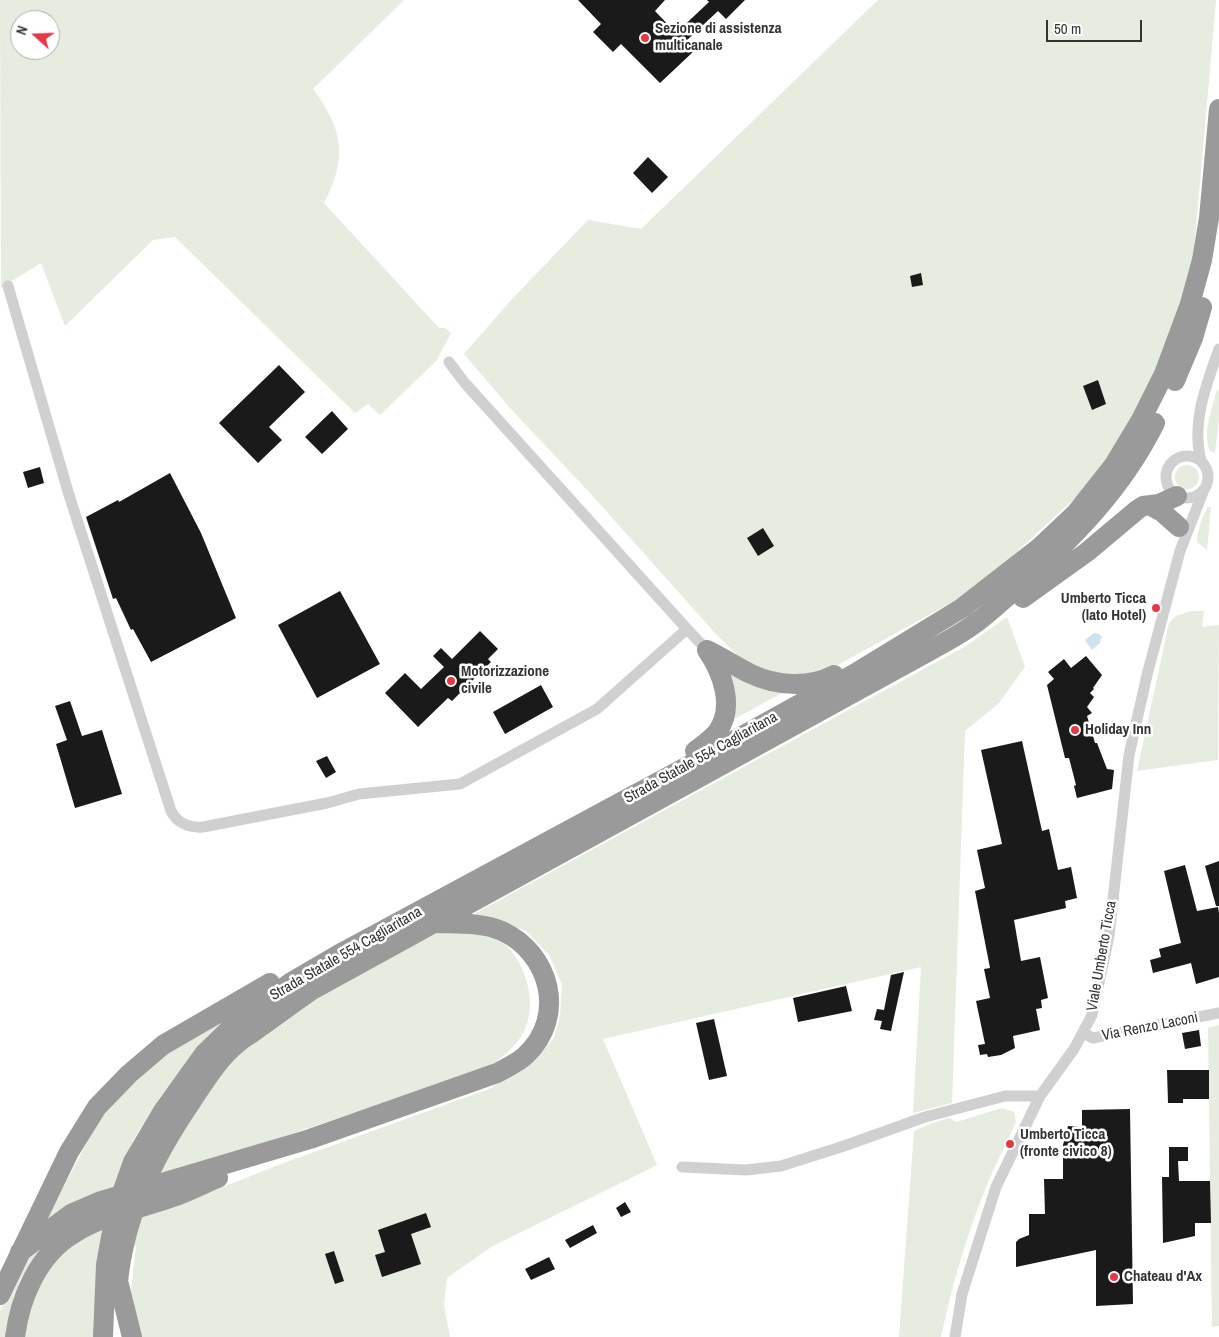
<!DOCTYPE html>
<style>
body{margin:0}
#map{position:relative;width:1219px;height:1337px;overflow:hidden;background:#fff;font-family:"Archivo Narrow",sans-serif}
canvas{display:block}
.north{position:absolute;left:10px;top:10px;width:50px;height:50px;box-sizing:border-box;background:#fff;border:1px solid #adadad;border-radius:50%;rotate:290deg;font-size:14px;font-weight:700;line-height:20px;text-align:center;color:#333}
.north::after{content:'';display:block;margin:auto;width:18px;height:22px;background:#e63946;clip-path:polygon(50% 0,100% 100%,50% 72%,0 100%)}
.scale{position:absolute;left:1046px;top:20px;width:96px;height:22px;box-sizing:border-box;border:2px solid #333;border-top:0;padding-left:6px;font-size:15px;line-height:18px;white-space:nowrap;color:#333;-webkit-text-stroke:4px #fff;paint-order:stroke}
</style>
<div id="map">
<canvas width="1219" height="1337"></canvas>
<div class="north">N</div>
<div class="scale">50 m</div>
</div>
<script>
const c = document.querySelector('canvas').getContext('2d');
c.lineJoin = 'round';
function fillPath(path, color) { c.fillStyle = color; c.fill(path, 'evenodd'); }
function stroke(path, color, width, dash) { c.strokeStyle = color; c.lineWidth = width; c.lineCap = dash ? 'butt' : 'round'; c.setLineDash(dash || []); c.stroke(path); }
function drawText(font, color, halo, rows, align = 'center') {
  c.font = font + ' "Archivo Narrow",sans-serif'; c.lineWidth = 5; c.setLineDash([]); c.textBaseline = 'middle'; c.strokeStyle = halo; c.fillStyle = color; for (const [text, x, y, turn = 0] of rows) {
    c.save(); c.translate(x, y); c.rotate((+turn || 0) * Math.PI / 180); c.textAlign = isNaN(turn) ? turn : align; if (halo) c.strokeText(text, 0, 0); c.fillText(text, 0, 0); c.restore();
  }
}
fillPath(new Path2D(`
 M0 0H404L313 89C343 130 348 157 324 203L439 328H445L451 333 437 360 380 415 368 404 355 413 175 237 153 240 65 326 41 263 1 288ZM20 20H50V50H20Z
 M878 0H1216L1192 273 1183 305 1133 422 1087 487 1009 559 958 599 823 673 806 677 767 671 739 657 715 633 590 493 510 408 464 354 513 298 588 220 641 229Z
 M1219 389V418L1215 453 1210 451C1202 434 1212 410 1216 392Z
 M1175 477a12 12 0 1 1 24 0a12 12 0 1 1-24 0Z
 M1208 507H1211L1207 550 1197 542C1197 531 1202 517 1208 507Z
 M1191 611H1204L1202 627 1219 625 1218 760 1137 771 1169 623 1176 616Z
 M1007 617 1025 667 999 703 965 731 952 1103 913 1113 921 967 603 1039 657 1165 491 1247 447 1278 444 1305 450 1337H138L131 1290 136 1246 100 1253 95 1337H22L36 1290 59 1251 81 1235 200 1196 281 1164 489 1089 533 1062 554 1038 560 1016 562 984 549 955 526 931 498 920 474 914 966 646Z
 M723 660 789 689 727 723Z
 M459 930C473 933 490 934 503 943 527 962 539 1008 522 1035 514 1049 499 1059 486 1069L158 1178 192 1113 232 1057 300 1007 402 950 436 934Z
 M239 1005 194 1054 160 1097 134 1139 112 1193 45 1222 101 1116 161 1056Z
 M1219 1025V1326L1212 1327 1208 1028Z
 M1002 1108 1014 1112 1016 1122C1008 1141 997 1160 989 1180 968 1230 952 1284 941 1337H899L914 1131 930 1124 949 1118 956 1122Z
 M51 1240 7 1337H0V1311L28 1257Z`), '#e6ecdf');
fillPath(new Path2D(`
 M1094 633 1099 634 1102 637 1100 640 1101 642 1092 650 1085 640Z`), '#cfe2ee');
fillPath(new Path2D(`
 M578 0H665L655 11 676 33 709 2 707 0H745L726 19 718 11 685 42 694 51 660 83 621 44 613 52 593 32 601 24Z
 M648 157 668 177 652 193 633 173Z
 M921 273 923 285 912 287 910 276Z
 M279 365 305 392 269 427 282 440 258 463 219 423Z
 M1098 380 1106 404 1092 410 1083 386Z
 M332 411 348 429 322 454 305 437Z
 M40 467 44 483 28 488 23 472Z
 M170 473 201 533 236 618 151 662 133 629 131 630 116 598 113 599 86 517 118 500 119 502Z
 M763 528 774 546 758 556 747 538Z
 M340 591 380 664 317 698 278 625Z
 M480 631 498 649 488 659 491 662 452 701 448 698 418 727 385 693 405 673 421 689 444 667 433 656 441 648 452 659Z
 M1086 656 1102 675 1093 688 1094 689 1090 693 1094 697 1087 707 1092 713 1087 716 1095 743H1097L1107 769 1114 770 1112 789 1077 798 1074 786 1076 785 1069 758H1065L1047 685 1054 679 1048 672 1064 659 1071 668Z
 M541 685 553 707 505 734 493 712Z
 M70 701 82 736 102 730 122 794 75 808 56 744 67 740 55 706Z
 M1022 741 1042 831 1049 829 1058 870 1071 867 1077 898 1065 901 1066 908 1014 920 1021 961 1040 957 1048 998 1041 1000 1042 1008 1036 1009 1040 1030 1013 1036 1015 1048 1001 1055 988 1057 987 1054 980 1055 978 1045 985 1044 976 1001 990 998 984 969 990 968 975 891 985 888 977 850 1002 844 981 750Z
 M327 756 336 772 326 778 316 761Z
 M1219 861V906H1216L1205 866Z
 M1185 865 1197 911 1218 907 1219 913V977L1196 984 1191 963 1153 973 1150 960 1161 957 1159 949 1181 943 1164 871Z
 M904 972 891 1031 880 1029 882 1021 874 1020 877 1009 884 1010 891 975Z
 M846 986 852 1011 798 1022 793 998Z
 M714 1019 727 1076 709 1080 696 1023Z
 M1199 1030 1201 1046 1185 1049 1182 1033Z
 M1167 1070H1209V1099H1183V1103H1168Z
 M1130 1109 1133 1304 1096 1306V1250L1016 1267V1242L1019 1239 1029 1235V1214H1045L1044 1179H1063V1145L1068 1126 1082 1127V1110Z
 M1169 1147H1188V1161H1178L1179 1181H1210L1211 1223H1195V1236L1163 1243 1162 1177H1169Z
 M625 1202 631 1212 621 1217 616 1208Z
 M426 1213 431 1227 411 1234 421 1264 382 1277 375 1255 385 1252 378 1230Z
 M593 1225 597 1233 570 1248 565 1240Z
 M334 1251 344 1281 335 1284 325 1254Z
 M549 1257 555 1269 531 1280 525 1269Z`), '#1a1a1a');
stroke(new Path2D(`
 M8 286 69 495 171 811C177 823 189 828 203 827L327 803 359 794 460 784 597 709 687 629 707 650
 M449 362 464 382 687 629
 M1166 477a21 21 0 1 1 42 0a21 21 0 1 1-42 0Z
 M1201 461C1191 422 1206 386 1219 349
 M1083 1033 1093 1038 1219 1013
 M682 1167 746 1170 781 1166 844 1146 925 1117 1005 1096H1040
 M955 1337 962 1294 996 1187 1040 1096 1074 1049 1092 1015 1109 936 1129 755 1147 675 1180 551 1203 492`), '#d0d0d0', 11);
stroke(new Path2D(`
 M1175 381 1193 338 1202 307
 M1151 506 1162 512 1179 527
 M1023 598 1087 552 1137 510 1143 506 1159 504 1177 496
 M707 650C722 657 736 667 751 674 776 686 809 688 834 675
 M695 751C703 745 712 739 718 731 735 706 722 672 707 650
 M20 1252 71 1214 101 1201 310 1139 497 1073C507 1067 518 1063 526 1055 567 1016 550 953 502 931 482 922 455 924 433 923
 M118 1281 132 1337
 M0 1295 69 1152 97 1107 129 1074 163 1045 270 983
 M117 1295C121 1221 152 1159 193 1099 206 1080 219 1058 238 1043 243 1038 250 1035 256 1030 275 1017 293 1003 312 990L935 648C949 640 964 632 977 622 991 612 1004 599 1017 588 1072 540 1122 489 1155 423
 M15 1337C20 1298 38 1255 73 1234 101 1215 141 1209 173 1197 188 1192 203 1184 218 1178
 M103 1337 106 1265 111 1237 123 1190 133 1162 163 1111 204 1054 237 1022 290 983 343 952 686 767 854 674 962 608 1039 548 1076 513 1114 465 1141 420 1164 374 1190 304 1202 260 1209 218 1219 109`), '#9a9a9a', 20);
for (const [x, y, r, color] of [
 [645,38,5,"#e63946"],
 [1156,608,5,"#e63946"],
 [451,681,5,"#e63946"],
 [1075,730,5,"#e63946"],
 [1010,1144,5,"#e63946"],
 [1114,1277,5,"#e63946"]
]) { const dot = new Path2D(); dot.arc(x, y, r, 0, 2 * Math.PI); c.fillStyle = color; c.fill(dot); stroke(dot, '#fff', 2); }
drawText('bold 15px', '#333', '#fff', [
 ["Sezione di assistenza",655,29],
 ["multicanale",655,46],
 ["Umberto Ticca",1146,599,"right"],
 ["(lato Hotel)",1146,616,"right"],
 ["Motorizzazione",461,672],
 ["civile",461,689],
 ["Holiday Inn",1085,730],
 ["Umberto Ticca",1020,1135],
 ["(fronte civico 8)",1020,1152],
 ["Chateau d'Ax",1124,1277]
], 'left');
drawText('15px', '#333', '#fff', [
 ["Strada Statale 554 Cagliaritana",701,758,-29],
 ["Strada Statale 554 Cagliaritana",346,954,-30],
 ["Viale Umberto Ticca",1102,956,-80],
 ["Via Renzo Laconi",1150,1027,-11]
]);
</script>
